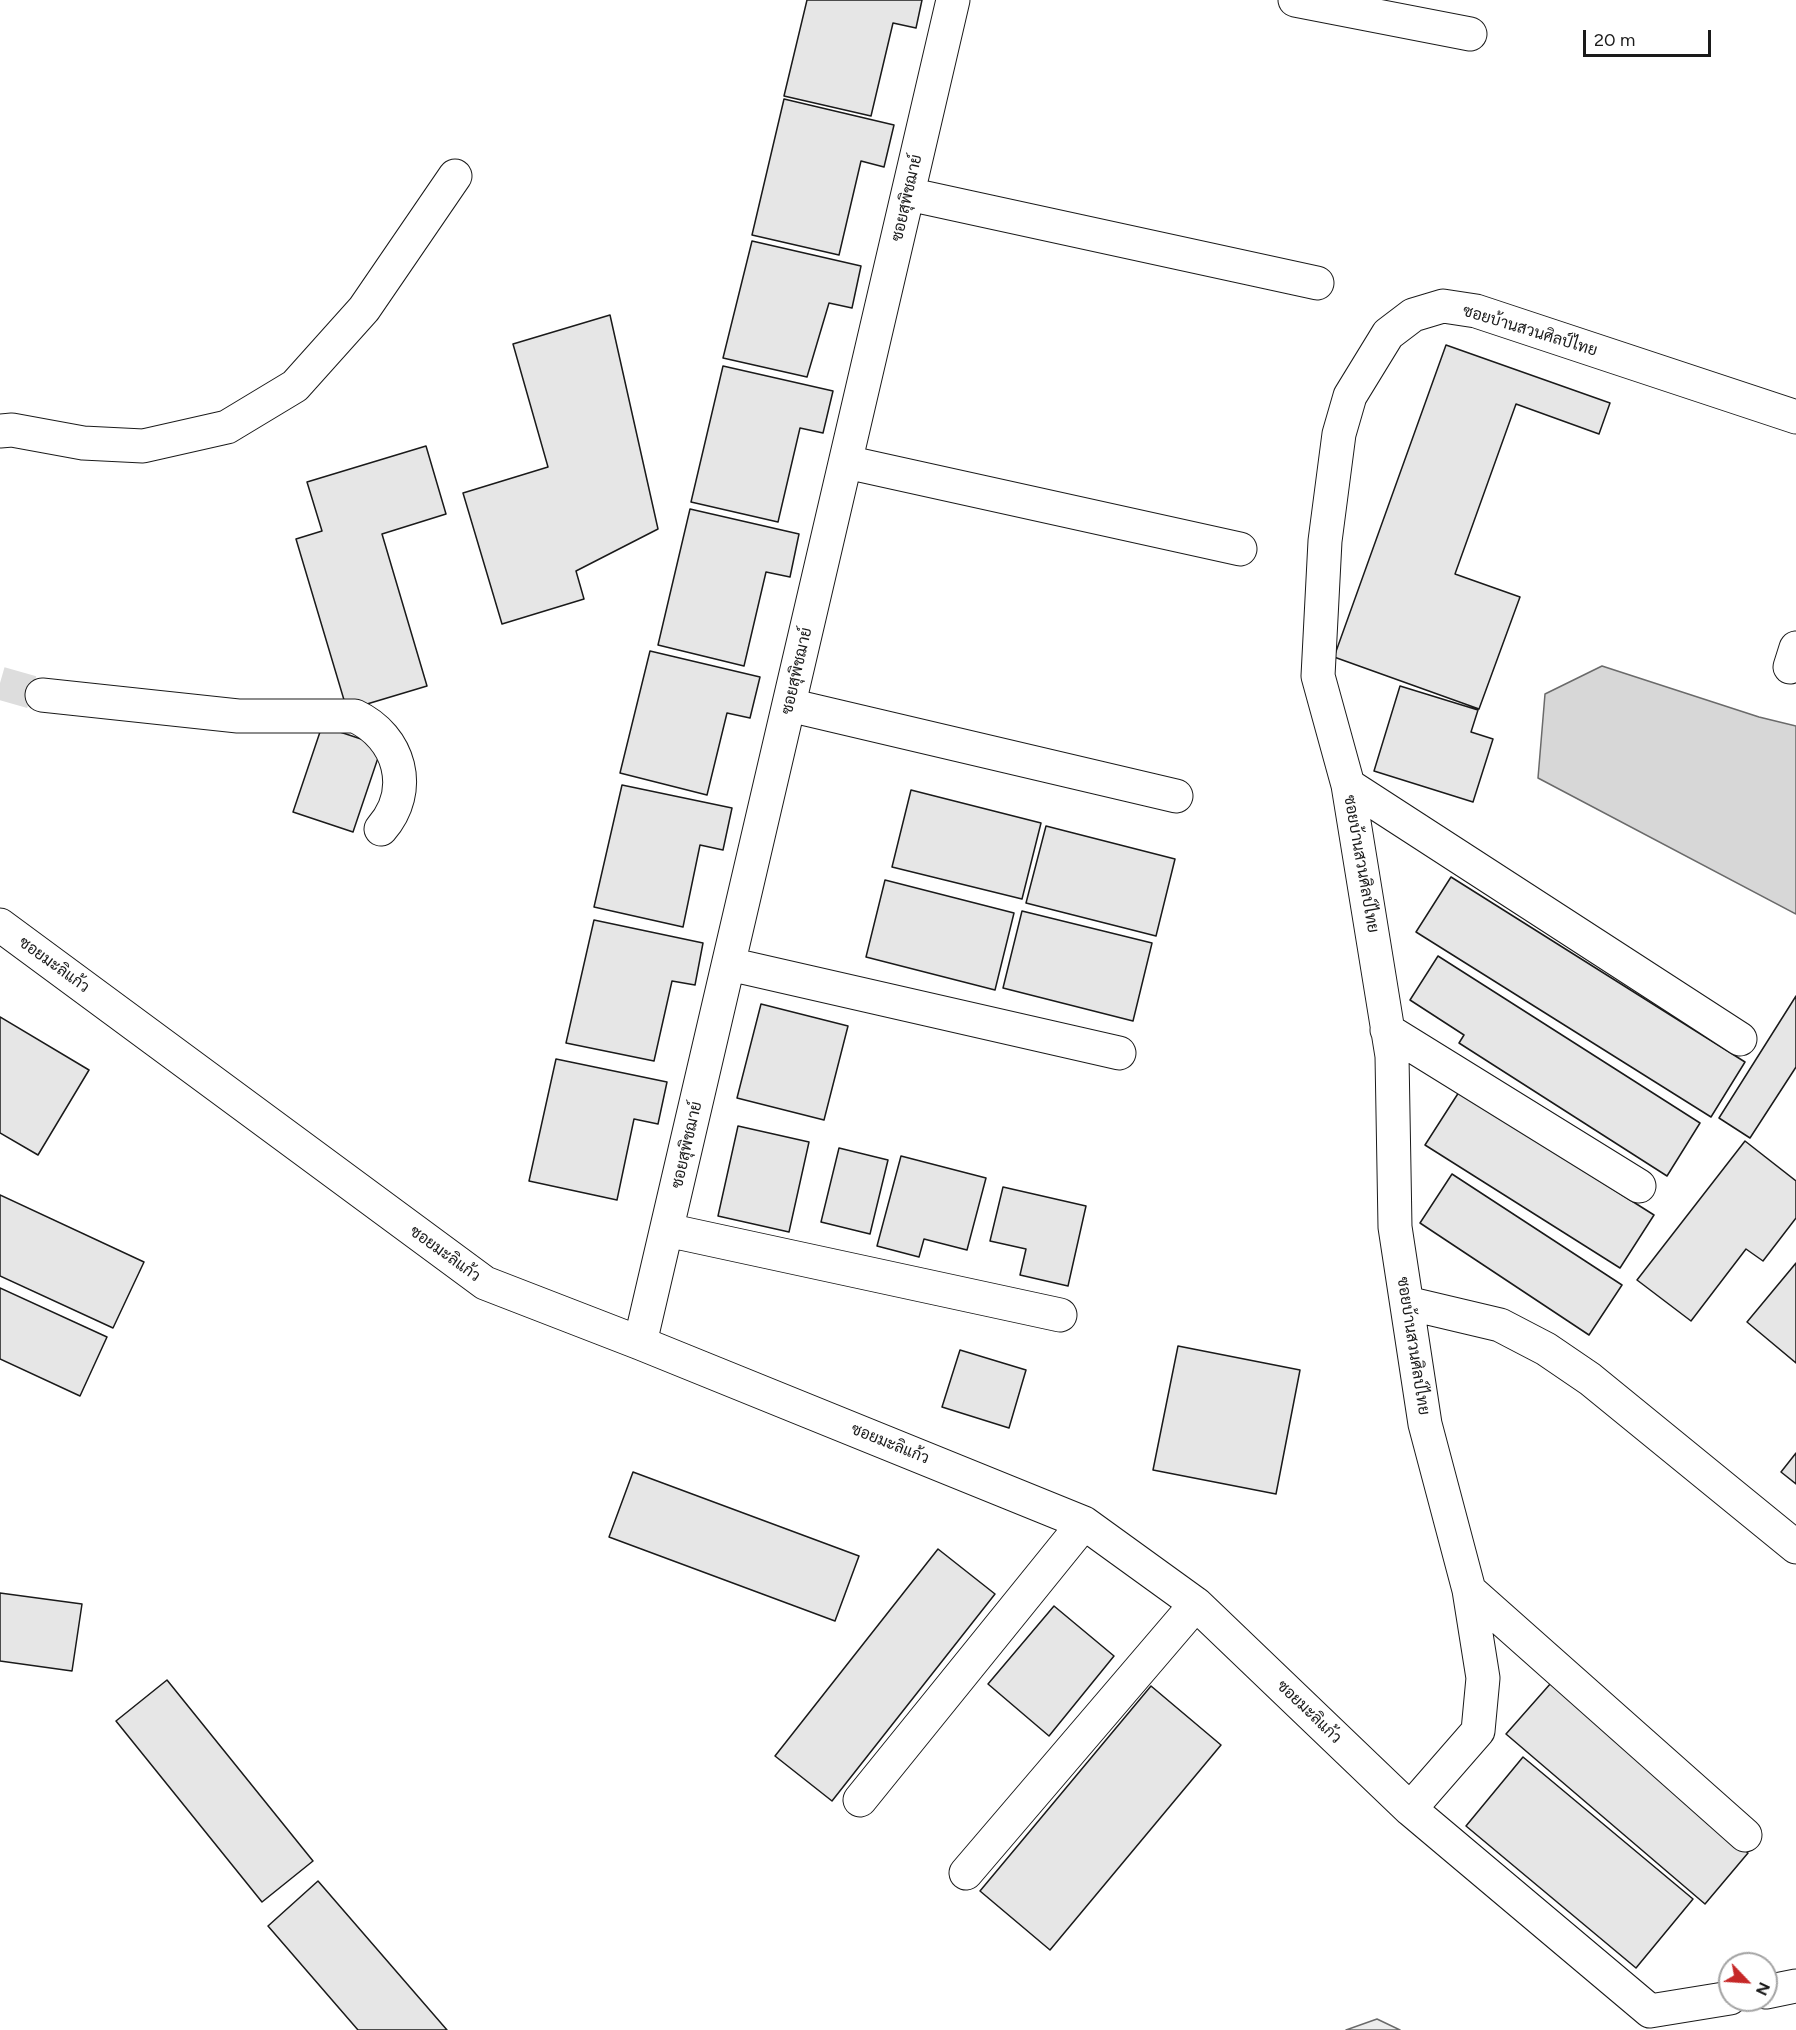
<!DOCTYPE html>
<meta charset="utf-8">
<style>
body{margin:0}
#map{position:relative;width:1796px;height:2030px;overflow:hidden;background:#fff;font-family:Figtree,sans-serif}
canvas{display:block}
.north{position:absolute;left:1718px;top:1952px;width:60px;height:60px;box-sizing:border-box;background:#fff;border:2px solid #a3a3a3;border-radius:50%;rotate:115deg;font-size:16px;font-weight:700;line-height:24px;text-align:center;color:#1a1a1a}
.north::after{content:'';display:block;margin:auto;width:21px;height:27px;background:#c62828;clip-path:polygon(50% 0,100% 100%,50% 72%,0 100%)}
.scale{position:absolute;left:1583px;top:30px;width:128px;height:27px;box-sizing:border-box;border:3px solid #1a1a1a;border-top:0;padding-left:8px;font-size:18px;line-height:21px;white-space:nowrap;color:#1a1a1a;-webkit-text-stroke:4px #fff;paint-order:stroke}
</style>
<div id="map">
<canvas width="1796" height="2030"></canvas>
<div class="north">N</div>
<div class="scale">20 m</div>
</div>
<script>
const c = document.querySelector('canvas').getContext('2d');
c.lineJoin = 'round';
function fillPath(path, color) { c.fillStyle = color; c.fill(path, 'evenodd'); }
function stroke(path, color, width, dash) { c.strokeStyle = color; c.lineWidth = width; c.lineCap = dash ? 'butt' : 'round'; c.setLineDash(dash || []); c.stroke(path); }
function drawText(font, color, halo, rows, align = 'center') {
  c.font = font + ' Figtree,Sarabun,sans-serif'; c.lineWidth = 4.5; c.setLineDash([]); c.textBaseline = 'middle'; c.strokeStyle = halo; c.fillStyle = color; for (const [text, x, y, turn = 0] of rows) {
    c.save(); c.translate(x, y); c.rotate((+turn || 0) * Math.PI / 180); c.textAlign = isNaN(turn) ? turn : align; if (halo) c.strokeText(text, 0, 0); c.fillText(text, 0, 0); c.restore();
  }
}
const built = new Path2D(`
 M1377 2019 1400 2030H1346Z`);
fillPath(built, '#ededed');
stroke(built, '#6a6a6a', 1.5);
const water = new Path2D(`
 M1602 666 1759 717 1796 726V914L1538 778 1545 694Z`);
fillPath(water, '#d7d7d7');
stroke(water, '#6a6a6a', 1.5);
const building = new Path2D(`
 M807 0H922L916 28 893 23 871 116 784 96Z
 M784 99 894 125 884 167 861 161 839 255 752 235Z
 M752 241 861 266 852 308 829 303 807 377 723 358Z
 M610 315 658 529 576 571 584 599 502 624 463 493 548 467 513 344Z
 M1446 345 1610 403 1599 434 1516 404 1455 574 1520 597 1479 709 1334 657Z
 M723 366 833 391 823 433 800 428 778 522 691 502Z
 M426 446 446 514 382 534 427 686 347 710 296 539 322 531 307 482Z
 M690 509 799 534 790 577 766 572 744 666 658 645Z
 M650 651 760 677 750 718 727 713 707 795 620 773Z
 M1400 686 1478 710 1471 732 1493 739 1473 802 1374 771Z
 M322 726 382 746 353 832 293 812Z
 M622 785 732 808 723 850 700 845 683 927 594 907Z
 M911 790 1041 823 1022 899 892 867Z
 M1046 826 1175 859 1156 936 1026 903Z
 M1451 877 1745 1062 1711 1117 1416 932Z
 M885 880 1014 913 995 990 866 957Z
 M1022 911 1152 943 1133 1021 1003 988Z
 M594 920 703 943 695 985 672 981 654 1061 566 1043Z
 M1438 956 1700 1123 1667 1176 1459 1043 1464 1035 1410 1000Z
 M1796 996V1067L1750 1138 1719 1118Z
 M761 1004 848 1026 824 1120 737 1098Z
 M0 1017 89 1070 38 1155 0 1133Z
 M556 1059 667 1082 658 1124 634 1119 617 1200 529 1181Z
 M1459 1092 1654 1215 1620 1268 1425 1145Z
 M738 1126 809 1142 789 1232 718 1216Z
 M1745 1141 1796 1181V1218L1763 1261 1746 1249 1691 1321 1637 1280Z
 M839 1148 888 1160 870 1234 821 1222Z
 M901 1156 986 1178 967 1250 924 1239 919 1257 877 1246Z
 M1452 1174 1622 1285 1589 1335 1420 1223Z
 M1003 1187 1086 1206 1068 1286 1020 1275 1026 1249 990 1241Z
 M0 1195 144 1262 113 1328 0 1276Z
 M1796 1263V1363L1747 1322Z
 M0 1288 107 1337 80 1396 0 1359Z
 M1178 1346 1300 1370 1276 1494 1153 1470Z
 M960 1350 1026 1370 1009 1428 942 1407Z
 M1796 1453V1484L1781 1472Z
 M633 1472 859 1556 835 1621 609 1537Z
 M938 1549 995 1594 832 1801 775 1756Z
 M0 1593 82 1604 72 1671 0 1661Z
 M1054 1606 1114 1656 1049 1736 988 1684Z
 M167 1680 313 1861 262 1902 116 1721Z
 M1551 1683 1748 1853 1705 1904 1506 1734Z
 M1151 1686 1221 1745 1050 1950 980 1891Z
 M1523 1757 1693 1899 1636 1968 1466 1826Z
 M318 1881 447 2030H358L268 1926Z`);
fillPath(building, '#e6e6e6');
stroke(building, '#1a1a1a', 1.5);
stroke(new Path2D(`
 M0 683 42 695`), '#ddd', 33, [33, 16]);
const minor = new Path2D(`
 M1295 0 1470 34
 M908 194 1317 283
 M0 431 12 430 83 443 143 446 227 427 295 386 364 309 455 176
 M846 462 1240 549
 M1790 667 1796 648
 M42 695 238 716H355C400 737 415 790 381 829
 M789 705 1176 796
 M1348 785 1740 1039
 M0 925 485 1283 640 1343 1084 1523 1196 1604 1410 1809 1650 2011 1730 1998
 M729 964 1119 1053
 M1387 1030 1639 1186
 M667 1230 1060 1315
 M1407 1303 1500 1325 1546 1349 1590 1379 1796 1547
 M640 1343 953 0
 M1469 1590 1745 1835
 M860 1800 1084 1523
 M1410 1809 1478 1731 1483 1678 1469 1590 1425 1424 1395 1227 1392 1056 1348 785 1318 676 1325 541 1339 434 1350 396 1388 334 1413 315 1443 306 1476 311 1796 417
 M966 1873 1196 1604
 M1766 1992 1796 1986`);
stroke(minor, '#1a1a1a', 35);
stroke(minor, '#fff', 33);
drawText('16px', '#1a1a1a', '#fff', [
 ["ซอยสุพิชฌาย์",907,198,-77],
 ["ซอยบ้านสวนศิลป์ไทย",1530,331,17],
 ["ซอยสุพิชฌาย์",797,671,-77],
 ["ซอยบ้านสวนศิลป์ไทย",1361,864,80],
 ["ซอยมะลิแก้ว",54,965,36],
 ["ซอยสุพิชฌาย์",687,1145,-77],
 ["ซอยมะลิแก้ว",445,1254,36],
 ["ซอยบ้านสวนศิลป์ไทย",1413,1346,81],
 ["ซอยมะลิแก้ว",890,1444,22],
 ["ซอยมะลิแก้ว",1309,1712,44]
]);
</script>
